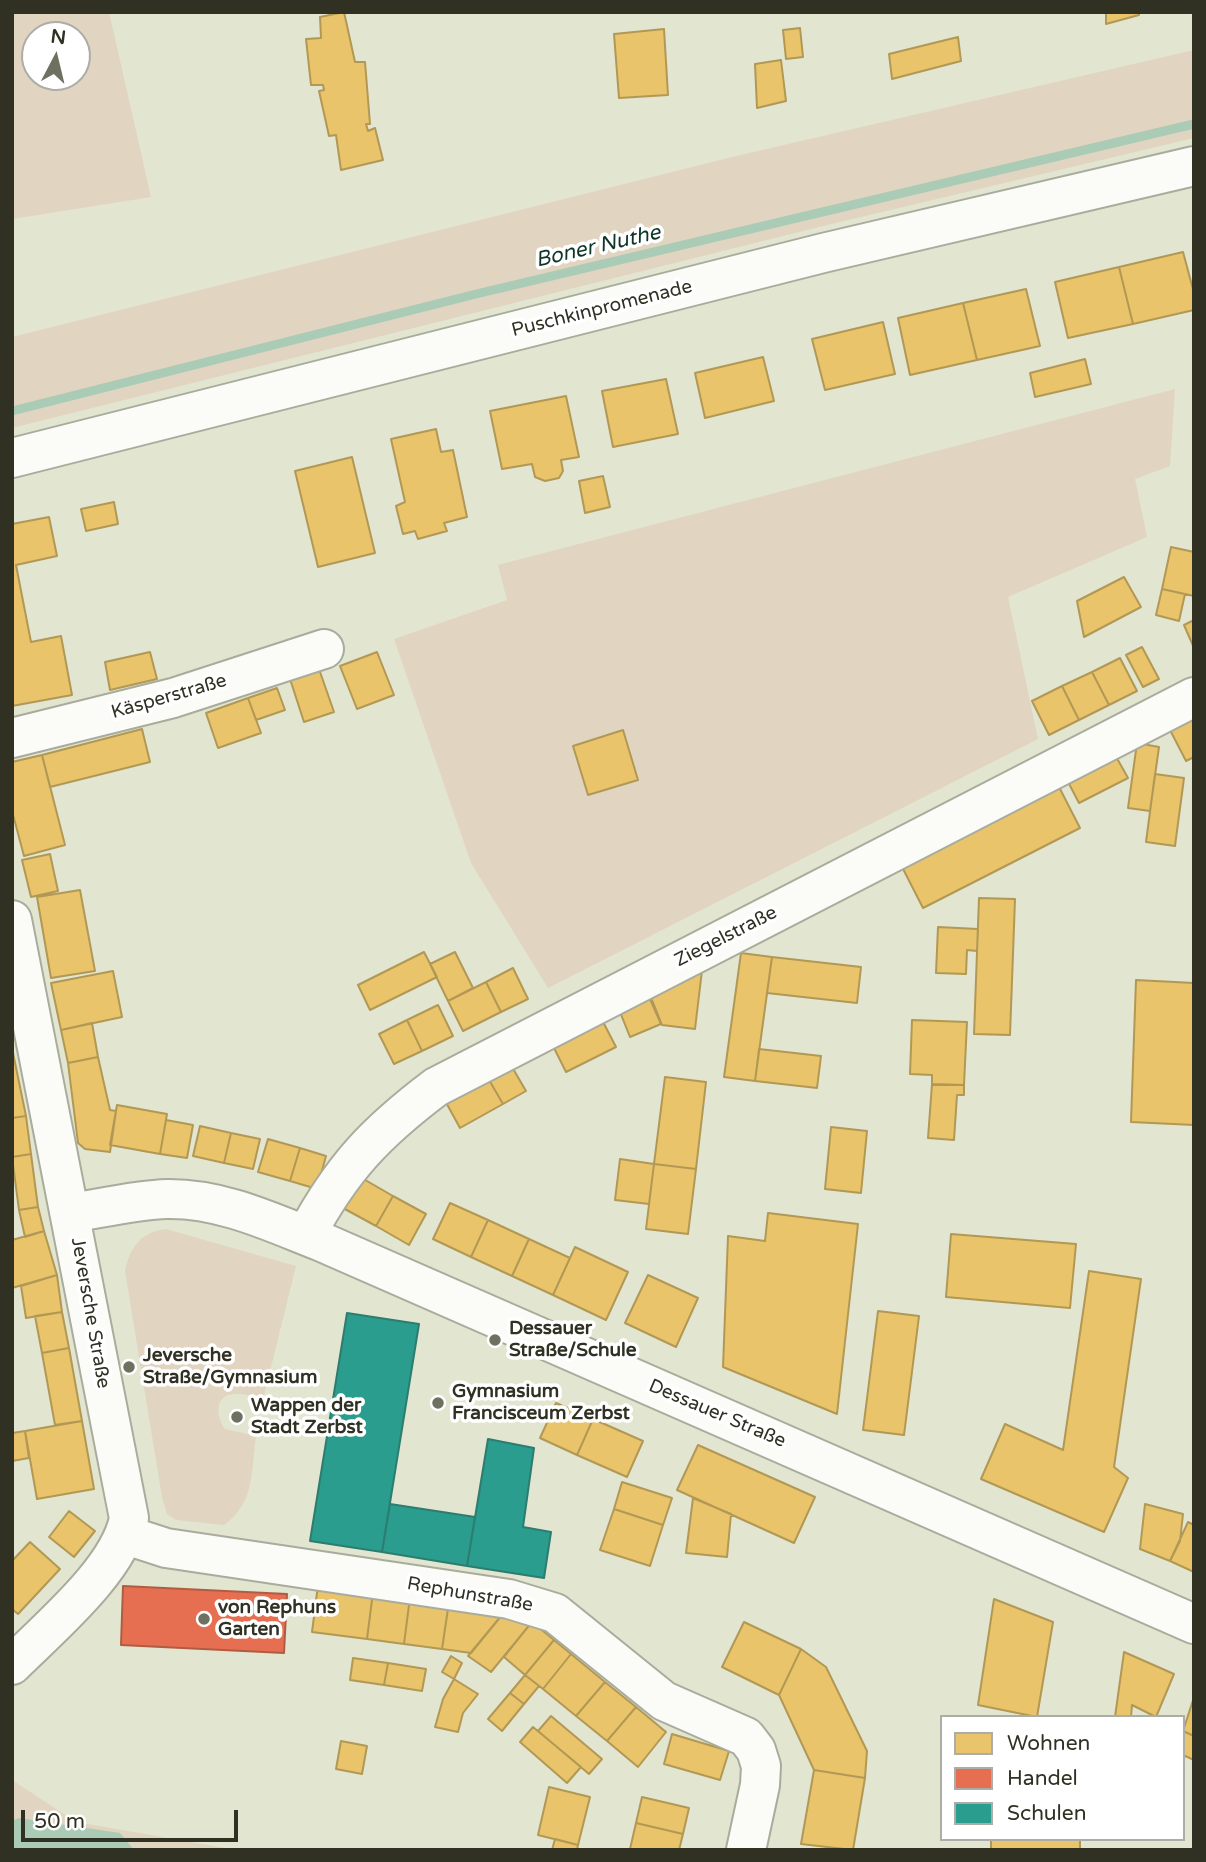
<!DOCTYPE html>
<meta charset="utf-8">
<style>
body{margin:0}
#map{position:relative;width:1206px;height:1862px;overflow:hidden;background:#e2e5d0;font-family:"Varela Round",sans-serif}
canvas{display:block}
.frame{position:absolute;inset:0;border:14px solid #303123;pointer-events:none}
.legend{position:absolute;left:940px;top:1715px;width:245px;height:126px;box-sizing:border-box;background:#fff;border:2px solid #acada7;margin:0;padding:9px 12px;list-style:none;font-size:21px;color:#303123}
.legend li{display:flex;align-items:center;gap:14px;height:35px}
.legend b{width:35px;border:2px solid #acada7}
.north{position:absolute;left:21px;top:21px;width:70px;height:70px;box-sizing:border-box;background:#fff;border:2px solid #acada7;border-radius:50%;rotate:7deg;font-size:19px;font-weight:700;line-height:28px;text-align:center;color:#303123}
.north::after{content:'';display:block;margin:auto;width:24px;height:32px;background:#6e7060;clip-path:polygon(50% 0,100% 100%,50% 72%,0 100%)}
.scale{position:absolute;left:21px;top:1810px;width:217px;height:32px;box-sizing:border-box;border:4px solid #303123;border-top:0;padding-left:9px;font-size:21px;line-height:24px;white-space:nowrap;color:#303123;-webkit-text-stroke:5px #fff;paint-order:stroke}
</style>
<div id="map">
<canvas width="1206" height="1862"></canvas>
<div class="frame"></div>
<ul class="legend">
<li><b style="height:19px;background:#e9c46a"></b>Wohnen</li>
<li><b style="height:19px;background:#e76f51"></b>Handel</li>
<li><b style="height:19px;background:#2a9d8f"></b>Schulen</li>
</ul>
<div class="north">N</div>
<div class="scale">50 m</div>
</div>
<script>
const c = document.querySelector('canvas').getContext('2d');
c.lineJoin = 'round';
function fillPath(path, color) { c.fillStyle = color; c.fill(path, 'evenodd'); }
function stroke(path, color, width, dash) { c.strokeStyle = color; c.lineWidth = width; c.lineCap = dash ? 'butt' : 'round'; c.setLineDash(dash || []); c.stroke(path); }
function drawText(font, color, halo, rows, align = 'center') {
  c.font = font + ' "Varela Round",sans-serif'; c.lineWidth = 7; c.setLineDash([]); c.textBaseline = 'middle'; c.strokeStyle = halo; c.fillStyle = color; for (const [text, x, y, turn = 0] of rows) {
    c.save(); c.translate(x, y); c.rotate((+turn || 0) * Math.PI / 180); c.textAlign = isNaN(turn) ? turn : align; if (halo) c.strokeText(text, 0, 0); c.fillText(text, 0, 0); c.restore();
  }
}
fillPath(new Path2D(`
 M12 12H109L151 197 12 219ZM35 35H77V77H35Z
 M1194 50V138L823 226 12 428V337L732 157Z
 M1175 389 1170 466 1135 479 1147 537 1008 597 1038 739 548 988 471 863 394 639 507 600 498 565Z
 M166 1229 296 1266 263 1399C254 1397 243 1393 234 1394 214 1395 216 1417 225 1429L256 1436C251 1471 255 1503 224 1525L176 1520 167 1514 162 1497 125 1271C130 1247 141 1232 166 1229Z
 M12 1780 76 1822 237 1850H12Z`), '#e1d4c0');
fillPath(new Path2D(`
 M19 1818 120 1833 134 1850H12V1821Z`), '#aacbb6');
const homes = new Path2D(`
 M344 12 355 62H365L370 124H366L368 131 375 128 383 160 341 170 336 135 329 136 319 91 324 90 323 85H311L306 39 321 38 320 17Z
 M1106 12H1139V15L1106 24Z
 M800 28 803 57 786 59 783 30Z
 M664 29 668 95 619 98 614 34Z
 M958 37 961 61 892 79 889 54Z
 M781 60 786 101 757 108 755 64Z
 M1183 252 1194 293V310L1133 324 1119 267Z
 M1119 267 1133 324 1068 338 1055 282Z
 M1026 289 1040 346 977 360 963 303Z
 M963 303 977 360 910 375 898 318Z
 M883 322 895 374 825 390 812 339Z
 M763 357 774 401 705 418 695 373Z
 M1085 359 1091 384 1035 397 1030 373Z
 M666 379 678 434 613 447 602 391Z
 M566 396 579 457 561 460 563 471 559 478 545 481 535 477 532 464 502 469 490 411Z
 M436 429 441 452 453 450 467 517 444 523 447 531 418 539 415 531 403 534 396 506 405 502 391 439Z
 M352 457 375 553 318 567 295 471Z
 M603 476 610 507 585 513 579 481Z
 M114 502 118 524 86 531 81 509Z
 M49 517 57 556 16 565 31 642 61 636 72 695 12 706V524Z
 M1171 547 1194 552V596L1162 589Z
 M1124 577 1141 607 1084 637 1077 601Z
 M1162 589 1185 594 1179 621 1156 615Z
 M1194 620V648L1184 625Z
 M1142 647 1159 679 1143 687 1126 655Z
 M150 652 157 679 110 690 105 662Z
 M377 652 394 695 357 709 340 666Z
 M1120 658 1137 691 1109 705 1092 672Z
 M319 669 334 712 304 722 290 679Z
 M1092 672 1109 705 1079 720 1062 686Z
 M1062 686 1079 720 1049 735 1032 701Z
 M277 688 285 710 256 720 248 698Z
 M248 698 261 733 218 748 206 713Z
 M1194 716V757L1186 761 1169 728Z
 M142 729 150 762 50 787 42 755Z
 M623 730 638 780 588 795 573 746Z
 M1137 743 1159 747 1150 811 1128 808Z
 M1114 753 1128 778 1079 803 1066 778Z
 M42 755 65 845 24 856 12 811V762Z
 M1155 774 1184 778 1175 846 1146 842Z
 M1057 783 1080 828 923 908 900 863Z
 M50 854 58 891 31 897 22 860Z
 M80 890 95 971 51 978 37 897Z
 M979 898 1015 899 1010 1035 974 1034Z
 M938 927 978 929 977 951 967 950 966 974 936 973Z
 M424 952 437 977 370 1010 358 985Z
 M455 952 473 988 448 1001 430 964Z
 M741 953 772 957 755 1081 724 1077Z
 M772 957 861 967 857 1003 767 993Z
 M703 962 695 1029 662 1025 648 990Z
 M513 968 528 999 501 1012 486 982Z
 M113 971 122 1017 61 1030 51 983Z
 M1136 980 1194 983V1125L1131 1122Z
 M486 982 501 1012 463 1031 448 1001Z
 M650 999 661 1024 630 1037 620 1012Z
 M438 1005 453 1036 422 1051 407 1020Z
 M600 1016 616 1047 566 1072 551 1042Z
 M407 1020 422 1051 394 1064 379 1034Z
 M912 1020 967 1022 964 1085H932V1075L910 1074Z
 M92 1023 98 1057 68 1063 61 1030Z
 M12 1048 26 1116 12 1118Z
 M759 1049 821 1056 817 1088 755 1081Z
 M98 1057 110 1110 116 1111 110 1152 85 1149 78 1143 68 1063Z
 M508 1060 526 1091 503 1104 485 1073Z
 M485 1073 503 1104 460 1128 443 1097Z
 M665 1077 706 1082 696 1169 654 1164Z
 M932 1084 964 1085V1095H957L954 1140 928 1138Z
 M117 1105 167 1114 160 1154 110 1145Z
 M26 1116 31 1154 12 1157V1118Z
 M166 1120 193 1125 187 1158 160 1154Z
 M200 1126 231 1133 224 1163 193 1156Z
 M831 1127 867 1131 861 1193 825 1189Z
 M231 1133 260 1139 253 1169 224 1163Z
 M268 1139 300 1148 290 1181 258 1172Z
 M300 1148 326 1156 317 1189 290 1181Z
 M31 1154 38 1207 19 1210 12 1157Z
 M620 1159 654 1164 649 1204 615 1200Z
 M654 1164 696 1169 688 1234 646 1229Z
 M360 1177 393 1196 376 1226 343 1208Z
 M393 1196 426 1214 409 1245 376 1226Z
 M450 1203 488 1220 471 1257 433 1239Z
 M38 1207 44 1231 25 1237 19 1210Z
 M768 1213 858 1224 837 1414 723 1367 728 1236 765 1241Z
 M488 1220 529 1239 512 1276 471 1257Z
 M44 1231 57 1275 12 1288V1240Z
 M951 1234 1076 1244 1070 1308 946 1297Z
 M529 1239 570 1258 553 1295 512 1276Z
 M575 1247 628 1272 606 1320 553 1295Z
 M1089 1271 1141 1279 1114 1467 1128 1478 1104 1532 981 1479 1005 1424 1063 1450Z
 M57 1275 62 1312 26 1318 21 1286Z
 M648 1275 698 1298 676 1347 625 1323Z
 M878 1311 919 1316 904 1435 863 1430Z
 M62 1312 69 1348 42 1353 35 1316Z
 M69 1348 82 1421 55 1425 42 1353Z
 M556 1403 593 1419 577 1455 540 1438Z
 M593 1419 643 1441 627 1477 577 1455Z
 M82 1421 94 1489 37 1499 25 1431Z
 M25 1431 29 1458 12 1461V1433Z
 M698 1445 815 1497 794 1543 677 1490Z
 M622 1482 672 1498 663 1525 614 1509Z
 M693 1498 731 1514 727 1557 686 1553Z
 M1145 1504 1183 1514 1180 1541 1170 1561 1140 1549Z
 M614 1509 663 1525 650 1566 600 1550Z
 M69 1511 95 1531 74 1557 49 1537Z
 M1188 1522 1194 1525V1572L1170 1561Z
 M30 1542 60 1569 18 1614 12 1609V1561Z
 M318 1585 373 1592 367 1639 312 1632Z
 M373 1592 410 1597 404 1644 367 1639Z
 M410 1597 449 1602 442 1649 404 1644Z
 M994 1599 1053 1622 1037 1717 978 1705Z
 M449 1602 506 1610 471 1653 442 1649Z
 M506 1610 532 1622 491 1672 468 1656Z
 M532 1622 554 1640 525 1675 504 1657Z
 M744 1622 801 1649 779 1695 722 1667Z
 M554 1640 571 1654 543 1689 525 1675Z
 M801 1649 826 1667 867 1751 865 1778 814 1770 779 1695Z
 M1124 1652 1174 1674 1156 1717 1132 1705 1131 1717H1115Z
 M571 1654 605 1682 576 1716 543 1689Z
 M451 1656 462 1663 454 1679 442 1672Z
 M353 1658 388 1663 384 1685 350 1680Z
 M388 1663 426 1669 422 1691 384 1685Z
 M525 1675 539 1686 524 1704 510 1693Z
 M454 1679 478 1694 463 1713 458 1732 435 1727 443 1699Z
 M605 1682 636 1707 607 1741 576 1716Z
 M510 1693 524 1704 502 1731 488 1719Z
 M1194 1697V1736L1183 1731Z
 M636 1707 666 1732 638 1767 607 1741Z
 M551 1716 602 1759 589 1774 538 1731Z
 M533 1727 581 1767 567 1783 520 1742Z
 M1183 1731 1194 1736V1760L1183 1755Z
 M672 1734 729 1751 720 1780 664 1764Z
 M341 1741 367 1746 362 1774 336 1769Z
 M814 1770 865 1778 853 1850 801 1844Z
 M549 1787 590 1797 578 1845 538 1835Z
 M642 1797 689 1808 683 1834 636 1823Z
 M636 1823 683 1834 679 1850 630 1849Z
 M555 1839 578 1845 577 1850H552Z
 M991 1839H1080V1850H991Z`);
fillPath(homes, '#e9c46a');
stroke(homes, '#b29855', 2);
const shops = new Path2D(`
 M123 1586 287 1594 284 1653 121 1645Z`);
fillPath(shops, '#e76f51');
stroke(shops, '#b05c43', 2);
const schools = new Path2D(`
 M347 1313 419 1324 382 1552 310 1541Z
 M488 1439 534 1448 523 1527 551 1532 544 1578 467 1566Z
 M390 1504 475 1517 467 1566 382 1552Z`);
fillPath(schools, '#2a9d8f');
stroke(schools, '#2c7d6f', 2);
stroke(new Path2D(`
 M12 411 476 294 1194 124`), '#aacbb6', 9);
const minor = new Path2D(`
 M12 458 823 253 1194 166
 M12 738 173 698 324 649
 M12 920 129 1518C120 1569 49 1628 12 1665
 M72 1213C103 1208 135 1200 167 1199 222 1198 273 1223 322 1242L1194 1624
 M306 1235C342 1168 375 1133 436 1087L1194 697
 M126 1535 166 1548 509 1599 555 1613 664 1701 746 1737 756 1750 761 1766 760 1785 746 1850`);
stroke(minor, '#a9ac9c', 42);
stroke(minor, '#fbfbf8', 38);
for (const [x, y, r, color] of [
 [495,1340,7,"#6e7060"],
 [129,1367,7,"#6e7060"],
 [438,1403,7,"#6e7060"],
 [237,1417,7,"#6e7060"],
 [204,1619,7,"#6e7060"]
]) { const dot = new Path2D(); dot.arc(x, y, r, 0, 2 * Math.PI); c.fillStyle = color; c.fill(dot); stroke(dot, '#fff', 2.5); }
drawText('19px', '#303123', '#fff', [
 ["Puschkinpromenade",602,309,-14],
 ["Käsperstraße",169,697,-16],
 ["Ziegelstraße",726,937,-27],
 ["Jeversche Straße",90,1313,80],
 ["Dessauer Straße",717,1414,23],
 ["Rephunstraße",470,1595,10]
]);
drawText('bold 19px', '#303123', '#fff', [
 ["Dessauer",509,1329],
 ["Straße/Schule",509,1351],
 ["Jeversche",143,1356],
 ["Straße/Gymnasium",143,1378],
 ["Gymnasium",452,1392],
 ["Francisceum Zerbst",452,1414],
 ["Wappen der",251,1406],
 ["Stadt Zerbst",251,1428],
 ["von Rephuns",218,1608],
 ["Garten",218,1630]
], 'left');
drawText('italic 21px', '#0d3627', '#fff', [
 ["Boner Nuthe",598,247,-13]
]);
</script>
